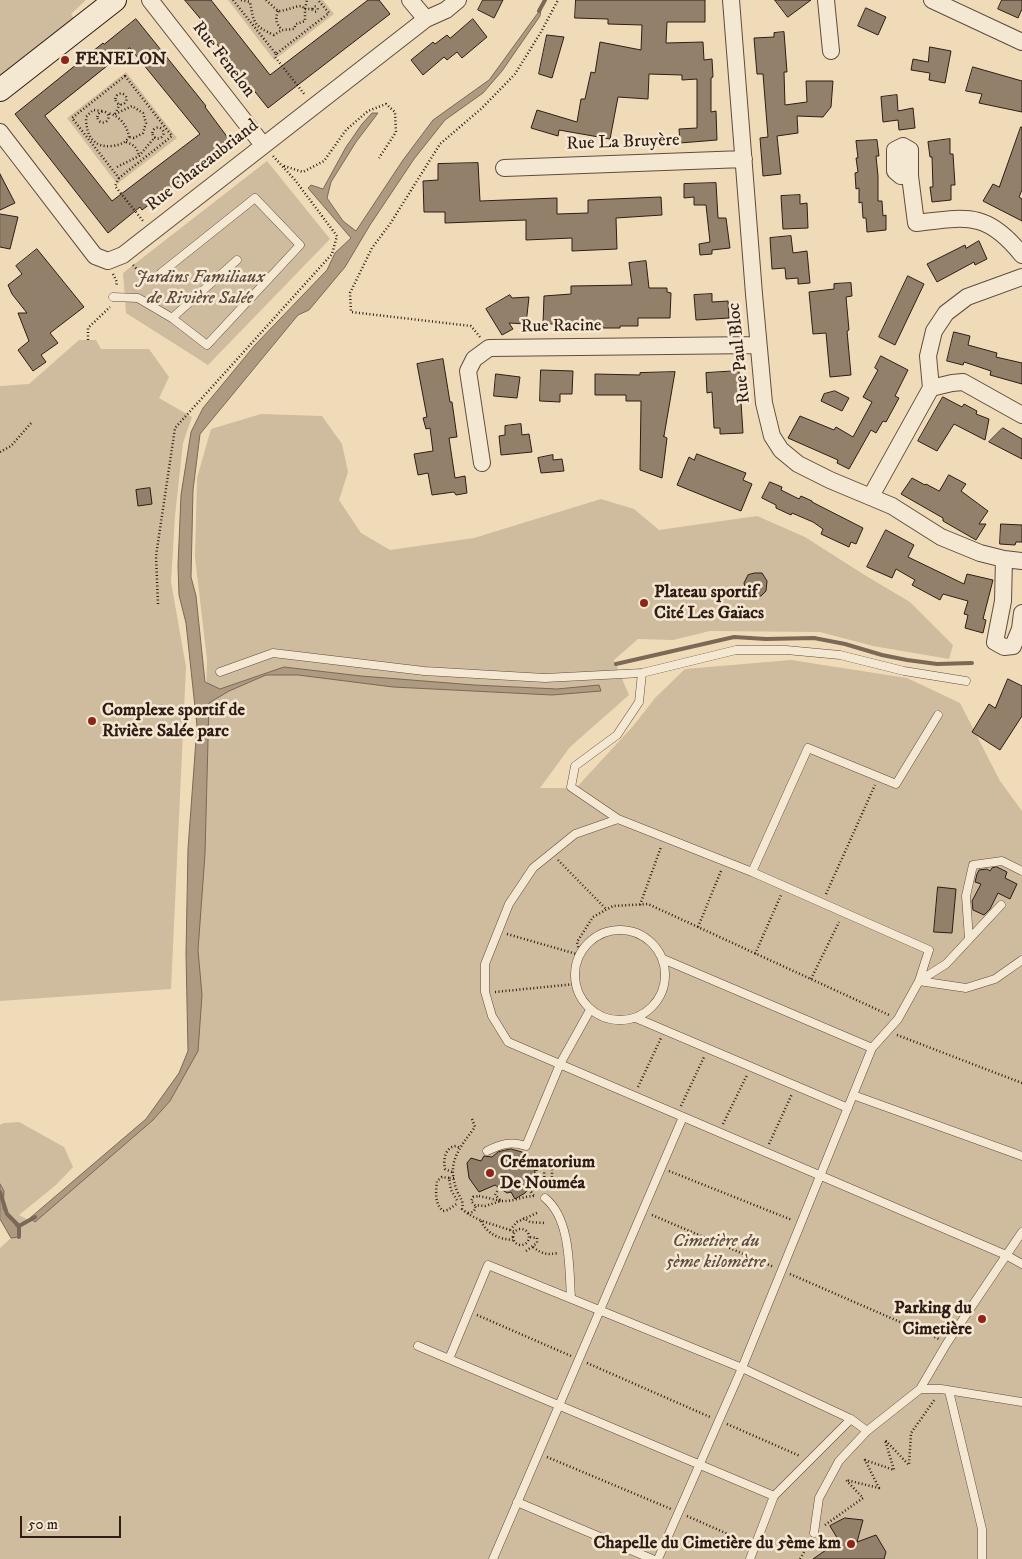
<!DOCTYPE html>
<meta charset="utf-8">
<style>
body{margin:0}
#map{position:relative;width:1022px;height:1559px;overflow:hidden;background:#f0dbb9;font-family:"IM FELL DW Pica",serif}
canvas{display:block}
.scale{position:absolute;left:20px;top:1516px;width:101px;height:22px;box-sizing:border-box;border:2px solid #2f1d15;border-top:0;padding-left:6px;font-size:15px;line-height:18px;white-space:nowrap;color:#2f1d15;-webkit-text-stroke:4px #f5e8d2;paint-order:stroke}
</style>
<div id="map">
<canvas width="1022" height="1559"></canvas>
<div class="scale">50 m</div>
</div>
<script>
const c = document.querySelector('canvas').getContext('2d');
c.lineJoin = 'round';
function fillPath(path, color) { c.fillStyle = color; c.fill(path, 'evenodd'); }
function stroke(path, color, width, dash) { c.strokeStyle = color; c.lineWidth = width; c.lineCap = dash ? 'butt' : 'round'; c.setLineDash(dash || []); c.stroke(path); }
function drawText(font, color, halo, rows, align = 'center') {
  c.font = font + ' "IM FELL DW Pica",serif'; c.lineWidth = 5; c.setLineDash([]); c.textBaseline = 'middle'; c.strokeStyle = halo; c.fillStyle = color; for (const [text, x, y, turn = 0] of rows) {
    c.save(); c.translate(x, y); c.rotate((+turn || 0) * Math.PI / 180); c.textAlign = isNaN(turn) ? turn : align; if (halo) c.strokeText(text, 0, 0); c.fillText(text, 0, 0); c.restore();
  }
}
fillPath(new Path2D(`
 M0 0H86L71 14 76 22 0 81Z
 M228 0H323L334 14 274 60Z
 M126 72 177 138 117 184 67 118Z
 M267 161 330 239 208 365 126 313 123 273Z
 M79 340H96L101 349H149L169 377 159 398 192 417 183 443 175 516 171 582 186 667 171 989 0 1001V386L29 384Z
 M261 414 322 416 342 444 348 472 339 500 361 533 390 550 474 538 601 499 634 509 659 530 757 516 805 537 863 574 910 602 953 645 949 659 873 646 820 632 710 631 673 640 638 639 614 660 629 695 570 747 540 788H576L634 725 655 698 685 669 791 660 907 678 960 703 1000 781 1022 811V1559H0V1248L11 1238 19 1237 0 1210V1125L4 1123 19 1122 64 1147 73 1167 56 1185 19 1215 30 1221 163 1109 195 1048 207 660 195 557 197 478 211 429Z`), '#cfbb9d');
const water = new Path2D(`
 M541 9 540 16 502 71 483 93 445 120 414 159 370 225 345 267 309 310 298 315 200 434 193 490 191 577 196 596 205 682 220 689 284 667 361 676 474 685 557 689 599 685 601 691 552 695 393 687 298 675H266L229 691 209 703 205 854 198 950 202 995 198 1051 170 1101 153 1120 35 1222 30 1218 146 1119 179 1073 188 1051 186 954 188 849 197 726 186 623 179 595 178 566 181 495 191 432 203 408 255 345 327 270 335 253 351 238 308 188 311 185 323 189 346 147 362 124 372 113H378L356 142 331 182 327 198 343 221 356 231 403 160 433 120 489 80Z
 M0 1184 4 1191 3 1209 19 1230V1237L11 1238 0 1219Z`);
fillPath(water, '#ae9a81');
stroke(water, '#7b6856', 1);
stroke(new Path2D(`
 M539 11 545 0
 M616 664 734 637 766 639 814 638 845 644 882 655 907 660 937 664 972 663
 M0 1192 7 1214 19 1226V1237
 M19 1226 35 1217`), '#7b6856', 4);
const building = new Path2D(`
 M185 0H211L270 75 368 0H379L390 14 268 108 199 22 201 20Z
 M483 0H503L494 18 478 10Z
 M576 0H705V22H667L666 43 703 42 704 60 712 59 713 77 711 78V112L716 111 717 140 680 143 679 129 697 128V79L682 80V75L649 74 648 99 618 97 610 139 559 130 558 136 531 128 537 110 577 122 581 99H585L591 72 595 73 600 42 641 50 642 25 608 24V19L575 18Z
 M775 0H811L788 17Z
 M1002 0H1022V9L1018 18 998 9Z
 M866 8 886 17 878 35 858 26Z
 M136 19 206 106 205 107 231 142 142 210 140 207 108 233 15 114 103 43 104 44ZM130 48 200 134 112 201 45 116Z
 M473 19 487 37 462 58 457 52 447 60 444 57 423 75 411 60 433 42 435 44 447 35 450 38Z
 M784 32 787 72H784L785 105 807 102 806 81H833L831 107 823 117 797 116 798 133 777 136 781 174 763 176 760 138 768 137 763 74H757L754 38 774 37V33Z
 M547 35 564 37 552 78 539 74Z
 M930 47 951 51 945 83 929 80 930 73 911 70 913 59 928 62Z
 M973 67 1022 81V112L979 103 982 94 966 91Z
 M897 95 898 111 913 108 915 128 899 130 898 120 883 122 881 97Z
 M1021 127H1022V190L1019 197 1022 199V221L983 201 993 184 999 187Z
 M950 139V154H953L955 185H951V200L932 202 930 187H933L932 157H930L928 142Z
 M877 140 879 156H876L878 176V201H882L883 216 886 215V230L867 232 866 218H863L862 202 859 203V188L856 189 855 173 858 172 856 158H858L856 141Z
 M478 163 480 201 557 198V214L588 213V200L661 197 662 215 616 218 617 249 572 251V238L526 240V220L445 223V212H424L423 181 438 180V164Z
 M0 174 15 203 0 210Z
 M716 183 718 218H726L730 248 712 250V254L700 255 699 244 710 242 706 205H694V197L684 198V184Z
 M800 195V204L807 203 808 228 783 229 781 196Z
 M0 214 18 217 10 249 0 247Z
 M791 236 793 253 807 251 810 283 798 284V278L786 279 785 268 772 269 770 238Z
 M979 241 987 259 975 265 974 262 937 282 927 264 965 245 966 248Z
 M37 249 84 307 50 333 58 343 41 355 46 362 33 371 18 350 29 341 18 313H27L12 294 8 285 22 274 16 266Z
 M646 261 649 288H667V292L671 293 670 318H638V326H620V328H571V324H543L544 296 571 294V286L632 285 629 263Z
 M908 276 924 284 895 345 879 337Z
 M851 283 852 296 846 297 849 330 847 331 851 375 830 377 826 333 813 334 809 292 834 289V284Z
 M712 294V302L728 301 729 318 696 320 694 295Z
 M510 295 512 298 529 297 526 324 509 323 513 329 502 335 486 309Z
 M954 332 970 336 968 345 997 353 996 357 1022 363V384L990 375 991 371 964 362 963 365 947 361Z
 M881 356 908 370 895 396 899 398 886 422 883 421 876 433 871 430 849 469 837 463 838 460 788 438 800 416 834 430 836 427 853 437 872 402 863 397 878 370 875 368Z
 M443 359 450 402H452L457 437 449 438 455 478 465 476 467 493 456 495 454 492 432 495 428 473 418 475 414 454 433 451 430 428 426 429 423 418 427 417 417 364Z
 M541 370 573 371 572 394H560V402L540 401Z
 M739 371 743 433 720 434V428H714L712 392 707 393 706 373Z
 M675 372 664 436H663L667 438 662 478 640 470 641 401H626V395H595V374L640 375V373Z
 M496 374 520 377 517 398 494 396Z
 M835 391 849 398 842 411 821 401 824 394Z
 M943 397 962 407 964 404 977 411 976 414 989 419 985 440 954 424 937 451 918 441Z
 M521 424 522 435 529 434 532 452 501 455 499 436 505 435V426Z
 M1003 428 1022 439V459L989 442Z
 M697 454 746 473 743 480 752 484 741 511 677 485 689 457 694 460Z
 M553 455V460L562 459 564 471 541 473 538 458Z
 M949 475 966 484 961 491 988 511 979 524H986L976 540 943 521V518L901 494 912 478 925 485 926 484 939 491Z
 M770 482 782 487 781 490 799 499 801 496 812 501V502L863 528 856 544 851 542 849 547 821 534 823 529 813 522 792 513 791 515 776 508V505L762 498Z
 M150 488 152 504 138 506 136 490Z
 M1001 524 1022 525V542H1016L1015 545 1000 544Z
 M886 530 914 545 908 557 964 584 967 574 993 580 983 619 986 620 983 633 965 628 968 615 964 614 968 601 943 594 940 600 912 585 915 580 896 569 892 578 867 567Z
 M755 573H762L767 581 766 591 761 596 752 597 746 592 744 583 748 575Z
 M1008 679 1022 686V716L1000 750 972 732 989 704 995 708Z
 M997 867 1007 872 1005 878 1017 884 1010 899 998 893 990 909 984 915 973 910 972 901 981 884 975 882 977 874 979 870 987 869 990 871 992 868Z
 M938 887 956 889 952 933 934 932Z
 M511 1149 522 1152 529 1157 533 1164 535 1172 534 1180 530 1187 525 1193 515 1199 511 1192 507 1193 495 1185 479 1192 469 1178 467 1163 471 1158 481 1161 484 1156 492 1157 498 1152Z
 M845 1518 863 1520 857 1542 876 1535 886 1552 884 1559H813L839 1541 830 1526Z`);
fillPath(building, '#93806a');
stroke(building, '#2f1d15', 1);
const service = new Path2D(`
 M113 297 138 298 172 318 207 345 300 245 255 198 161 273
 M172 318 237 260
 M220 672 273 653 424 671 545 678 642 673 736 650H786L840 655 904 671 966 681
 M618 819 571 787 575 766 617 735 639 702 642 673
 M752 872 808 748 896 784 938 715
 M1001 905 946 964 919 981 898 1019 872 1048 853 1095 1022 1156
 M575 975a45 45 0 1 1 90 0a45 45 0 1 1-90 0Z
 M969 939 966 896 973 865 1002 861 1022 871
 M663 959 872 1048
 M1022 960 995 979 966 988 919 981 929 950 752 872 618 819 575 834 533 868 509 904 485 964V992L492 1016 508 1042 1006 1255 1022 1264
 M636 1018 848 1108
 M487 1151C501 1144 511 1141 526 1146L560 1064 590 1010
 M545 1198C571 1219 569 1268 571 1298
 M1022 1232 947 1343 920 1389H941L1022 1402
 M418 1346 774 1496
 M449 1359 488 1265 742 1368 851 1419 867 1431
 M949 1391 982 1529V1559
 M517 1502 652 1559
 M814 1533 819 1498 839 1461 867 1431 920 1389
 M493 1559 683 1117
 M658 1559 742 1368 853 1095
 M750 1559 774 1496 851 1419`);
const minor = new Path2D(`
 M150 0 263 145
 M410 0 426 19
 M731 0 754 294 764 403 772 436 781 450 798 464 830 480 892 506 941 537 980 553 1004 559 1022 561
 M826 0 831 51
 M932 0 1022 42
 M0 132 95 256 108 261 123 255 426 19 446 10 458 0
 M504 168 744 159
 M910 176H901L895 171V150L903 146 910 150V176L916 223C967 217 987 211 1022 255
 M931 388 952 383 963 382 1022 415
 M482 463 468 371 474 359 489 348 758 345
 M871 496 931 388 928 356 934 331 946 313 967 297 1022 277
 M1004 559 1003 601 995 642 1004 647 1013 646 1020 629 1022 613`);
const secondary = new Path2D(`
 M0 90 115 0`);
stroke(service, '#5f4c3e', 9);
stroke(minor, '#5f4c3e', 18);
stroke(secondary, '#2f1d15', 24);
stroke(new Path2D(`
 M233 0 276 54 329 13 318 0
 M241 0 250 2C254 24 254 26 274 35L282 30
 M266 0 278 11C287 11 294 6 302 6L305 9 307 0
 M312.5 9a2.5 2.5 0 1 1 5 0a2.5 2.5 0 1 1-5 0Z
 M278 11C275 20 276 23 282 30L294 29 296 24 305 21V9H312
 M276 54 275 57 305 95
 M125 76 172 136 119 178 72 118Z
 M115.5 99a5.5 5.5 0 1 1 11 0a5.5 5.5 0 1 1-11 0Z
 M102 111 93 110 86 117C86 135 93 148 112 146 120 145 125 143 129 137 127 125 119 115 107 113
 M97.5 117a5.5 5.5 0 1 1 11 0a5.5 5.5 0 1 1-11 0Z
 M115 114 132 106 143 113 146 123 143 133 134 138 129 137
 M115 114 120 104
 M152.5 133a5.5 5.5 0 1 1 11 0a5.5 5.5 0 1 1-11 0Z
 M126 142C134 145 137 147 139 156
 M284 166 303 172 324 161 346 130 368 111 386 104 395 112 396 132 379 158
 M117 167 139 156 155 137
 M119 178 115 186 143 221
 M133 265 149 282 154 279
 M113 274 117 282 116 287
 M480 337 471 326 351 312 350 293 372 248 390 224 440 144 482 108 515 74 541 32 558 0
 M88 340V328L110 307
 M0 452 11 446 32 422
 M158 604 156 556 175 428 332 254 337 236 295 180 273 156
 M558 860 606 909
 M826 894 875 785
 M640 905 661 847
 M698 927 721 871
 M507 934 580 955 577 942 593 917 613 906 648 904 889 1015
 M755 954 781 895
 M811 979 839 922
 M495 992 575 984
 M897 1035 1022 1083
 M638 1087 661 1038
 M681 1106 704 1057
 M472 1119 475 1127C459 1149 446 1162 457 1191 460 1198 464 1201 462 1209 476 1222 498 1225 515 1232
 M723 1124 747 1075
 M769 1144 792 1094
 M549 1163 552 1168V1190
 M544 1169 545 1189
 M669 1171 792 1220
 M452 1172 445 1169C443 1160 445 1147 456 1146L460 1148
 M449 1178 442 1177 437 1181C436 1191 434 1203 443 1211L448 1210 458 1203
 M454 1178H449L451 1190 458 1202
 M499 1188 495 1195 501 1201C513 1202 523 1196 535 1196
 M529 1189 534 1196
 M531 1191C536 1182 538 1174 535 1164
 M479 1196 501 1201 485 1206 475 1205 471 1201 473 1197Z
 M468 1213 473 1212 476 1208 475 1206
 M652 1215 774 1267
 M523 1218 530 1222 545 1223
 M481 1221C487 1234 499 1239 513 1240
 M513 1237a8 8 0 1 1 16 0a8 8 0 1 1-16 0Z
 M510 1230 517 1222 539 1212
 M533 1247C542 1254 547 1255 558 1253
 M526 1251 537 1243V1238L529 1237
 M790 1274 939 1339
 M477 1315 571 1356
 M587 1363 710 1417
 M727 1424 800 1456
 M547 1457 671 1509
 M687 1516 746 1542
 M825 1525 863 1498 846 1480 879 1488 865 1460 894 1470 885 1440 909 1465 911 1433 935 1399
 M800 1559 810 1542`), '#2f1d15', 2.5, [1, 2.5]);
stroke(service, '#f5e8d2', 8);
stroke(minor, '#f5e8d2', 16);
stroke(secondary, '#f5e8d2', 22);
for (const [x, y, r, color] of [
 [65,60,5,"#8f2418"],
 [644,603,5,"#8f2418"],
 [92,721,5,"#8f2418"],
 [490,1173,5,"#8f2418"],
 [982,1319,5,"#8f2418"],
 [851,1544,5,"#8f2418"]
]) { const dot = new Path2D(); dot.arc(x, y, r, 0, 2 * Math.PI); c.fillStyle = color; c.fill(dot); stroke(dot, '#f5e8d2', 2); }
drawText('bold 18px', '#2f1d15', '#f5e8d2', [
 ["FENELON",75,60],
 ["Plateau sportif",654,593],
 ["Cité Les Gaïacs",654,614],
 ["Complexe sportif de",102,711],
 ["Rivière Salée parc",102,732],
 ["Crématorium",500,1163],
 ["De Nouméa",500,1184],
 ["Parking du",972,1309,"right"],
 ["Cimetière",972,1330,"right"],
 ["Chapelle du Cimetière du 5ème km",841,1544,"right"]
], 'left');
drawText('18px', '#2f1d15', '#f5e8d2', [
 ["Rue Fenelon",223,60,52],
 ["Rue La Bruyère",623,143,-2],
 ["Rue Chateaubriand",203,166,-38],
 ["Rue Racine",561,327,-1],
 ["Rue Paul Bloc",740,353,-96]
]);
drawText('italic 18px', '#5f4c3e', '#f5e8d2', [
 ["Jardins Familiaux",200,278],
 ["de Rivière Salée",200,299],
 ["Cimetière du",716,1242],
 ["5ème kilomètre",716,1263]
]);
</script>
